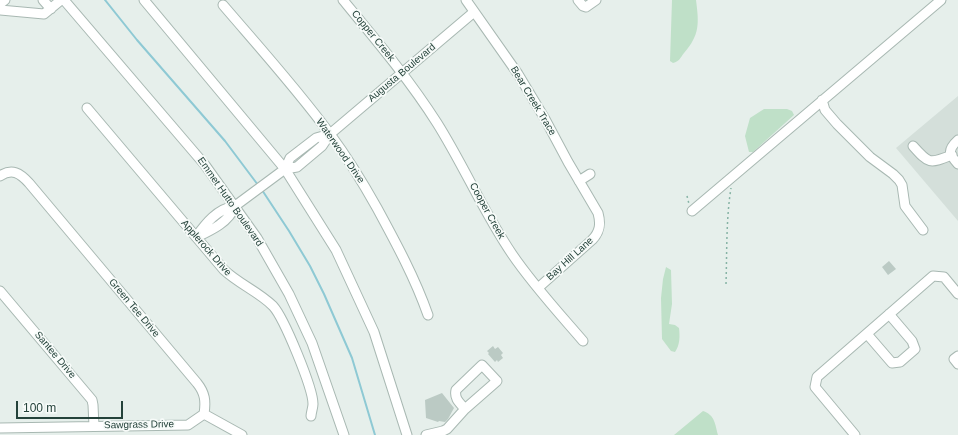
<!DOCTYPE html>
<style>
body{margin:0}
#map{position:relative;width:958px;height:435px;overflow:hidden;background:#e6efeb;font-family:Arial,sans-serif}
canvas{display:block}
.scale{position:absolute;left:16px;top:401px;width:107px;height:18px;box-sizing:border-box;border:2px solid #24423a;border-top:0;padding-left:5px;font-size:12px;line-height:14px;white-space:nowrap;color:#24423a;-webkit-text-stroke:3px #f7fbf9;paint-order:stroke}
</style>
<div id="map">
<canvas width="958" height="435"></canvas>
<div class="scale">100 m</div>
</div>
<script>
const c = document.querySelector('canvas').getContext('2d');
c.lineJoin = 'round';
function fillPath(path, color) { c.fillStyle = color; c.fill(path, 'evenodd'); }
function stroke(path, color, width, dash) { c.strokeStyle = color; c.lineWidth = width; c.lineCap = dash ? 'butt' : 'round'; c.setLineDash(dash || []); c.stroke(path); }
function drawText(font, color, halo, rows, align = 'center') {
  c.font = font + ' Arial,sans-serif'; c.lineWidth = 3.5; c.setLineDash([]); c.textBaseline = 'middle'; c.strokeStyle = halo; c.fillStyle = color; for (const [text, x, y, turn = 0] of rows) {
    c.save(); c.translate(x, y); c.rotate((+turn || 0) * Math.PI / 180); c.textAlign = isNaN(turn) ? turn : align; if (halo) c.strokeText(text, 0, 0); c.fillText(text, 0, 0); c.restore();
  }
}
fillPath(new Path2D(`
 M958 96V221L896 148Z`), '#d4dfda');
fillPath(new Path2D(`
 M672 0H696C699 23 700 35 684 53 680 58 680 61 673 63L670 61Z
 M764 109H787L792 111 794 115 753 152H749L745 136 750 118Z
 M666 267 671 270 672 304 669 324 675 325 679 328C680 336 680 345 675 352L671 351 662 339 661 298 663 279Z
 M703 411C715 415 715 424 718 435H674Z`), '#bfe0c8');
stroke(new Path2D(`
 M105 0 137 40 225 141 258 185
 M262 190 289 231 310 266 324 294 352 358 375 435`), '#8ec9d4', 2);
fillPath(new Path2D(`
 M889 261 896 269 888 275 882 267Z
 M493 346 495 349 498 347 503 353 501 355 503 358 498 362 497 360 495 362 488 354 489 353 487 351Z
 M442 393 454 408 448 419 445 422 439 421 438 422 426 418 425 400Z`), '#bbcac4');
const minor = new Path2D(`
 M43 0 51 9
 M64 0 205 165 257 238 289 294 312 343 344 435
 M144 0 285 169 336 250 374 332 407 435
 M343 0C376 40 409 79 437 123 464 166 484 213 512 254 533 285 559 313 583 341
 M466 0 518 74 545 119 568 162 598 213C601 224 600 232 592 240L538 288
 M578 0 583 6 586 7 596 0
 M0 4 5 0
 M223 5C259 47 297 89 330 134 347 157 363 183 377 208 396 243 415 278 428 315
 M0 10 44 14 61 0
 M822 100 825 110 837 124 870 157 893 174 899 180 902 185 905 206 923 230
 M87 108 224 270C239 284 259 292 273 306 284 318 313 388 313 404 313 408 311 413 311 416
 M958 140C947 150 949 154 958 164
 M913 146C929 164 929 164 952 155
 M285 169 297 167 322 146 330 134 474 12
 M0 176C12 168 20 173 29 183L197 383C205 393 206 401 204 414
 M579 181 590 174
 M692 211 941 0
 M196 237C206 223 217 209 235 206L285 169 290 158 316 138 330 134
 M197 237C212 230 229 222 235 206
 M0 291 92 400 93 405 94 426
 M867 334 892 363 900 362 915 349 912 341 889 314
 M958 356 954 359 958 364
 M204 414 242 435
 M0 428 188 425 204 414
 M426 435 443 431 447 429 465 409 497 381 482 365 456 390C454 399 460 403 465 409
 M855 435 815 387 817 377 933 276 944 277 958 294`);
stroke(minor, '#a8b8b2', 11);
stroke(new Path2D(`
 M687 196 689 204
 M726 284C727 252 726 219 731 188`), '#86b3a5', 1.5, [2, 3]);
stroke(minor, '#fff', 9);
drawText('10px', '#24423a', '#f7fbf9', [
 ["Copper Creek",373,36,51],
 ["Augusta Boulevard",402,73,-40],
 ["Bear Creek Trace",533,101,59],
 ["Waterwood Drive",340,151,55],
 ["Emmet Hutto Boulevard",230,202,55],
 ["Cooper Creek",487,211,61],
 ["Applerock Drive",206,248,49],
 ["Bay Hill Lane",570,259,-42],
 ["Green Tee Drive",134,308,50],
 ["Santee Drive",55,355,50],
 ["Sawgrass Drive",139,425,-1]
]);
</script>
